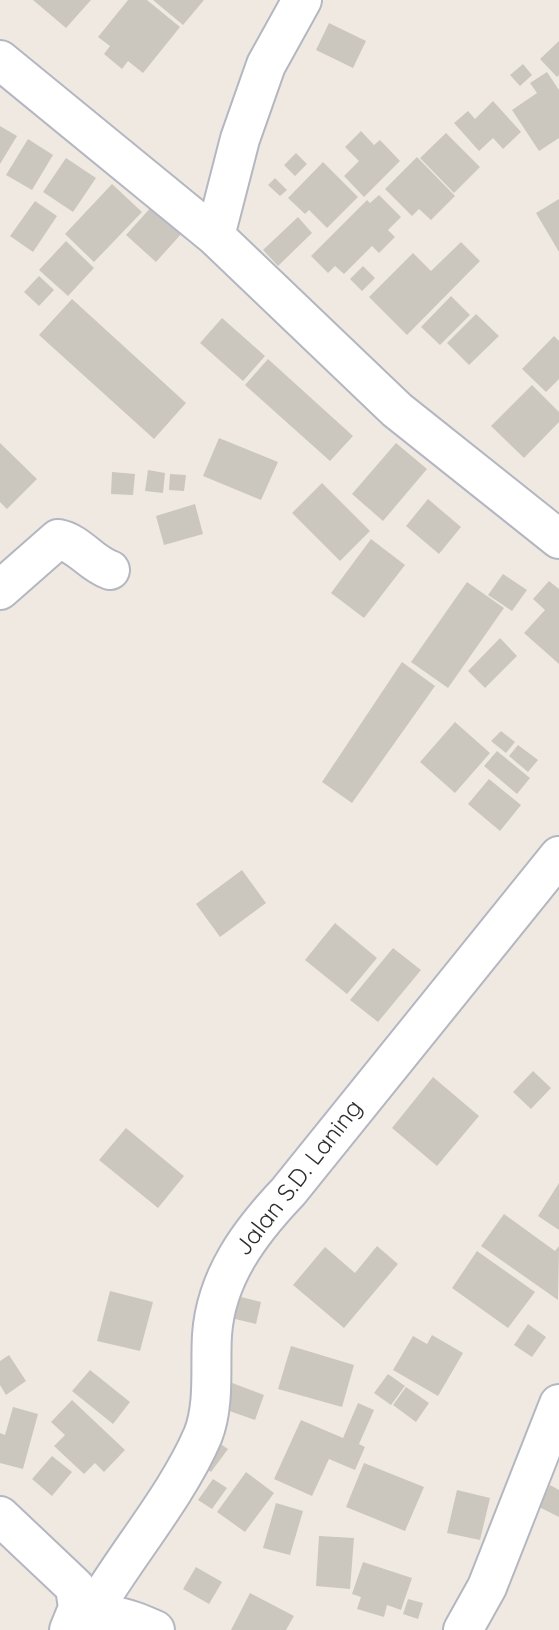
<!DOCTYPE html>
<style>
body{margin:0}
canvas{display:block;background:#efe9e1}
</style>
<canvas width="559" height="1630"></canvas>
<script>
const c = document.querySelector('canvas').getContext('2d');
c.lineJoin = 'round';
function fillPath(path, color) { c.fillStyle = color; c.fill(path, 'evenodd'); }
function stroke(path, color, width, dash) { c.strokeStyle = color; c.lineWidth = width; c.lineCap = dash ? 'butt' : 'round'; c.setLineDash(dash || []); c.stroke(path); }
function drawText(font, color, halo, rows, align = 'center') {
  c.font = font + ' Quicksand,sans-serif'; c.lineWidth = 7; c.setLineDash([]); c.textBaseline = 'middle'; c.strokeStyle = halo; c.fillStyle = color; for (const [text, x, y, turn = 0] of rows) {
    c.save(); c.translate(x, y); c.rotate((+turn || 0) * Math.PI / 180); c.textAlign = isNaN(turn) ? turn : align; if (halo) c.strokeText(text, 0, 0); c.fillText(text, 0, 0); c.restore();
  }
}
fillPath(new Path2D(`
 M33 0H91L66 28Z
 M128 0H147L180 27 143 73 128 61 122 69 104 54 110 46 98 37Z
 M153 0H204L183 25Z
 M329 23 366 41 353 68 316 50Z
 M559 41V75L557 77 540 59Z
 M523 64 532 75 520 86 510 75Z
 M547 72 559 90V138L539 151 512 110 537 93 530 83Z
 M493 101 521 132 503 149 493 138 479 151 454 123 468 111 475 119Z
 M0 126 17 136 0 164Z
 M361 131 374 145 380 140 400 161 364 197 344 176 359 161 345 147Z
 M446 133 480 167 454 193 420 158Z
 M28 139 53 155 32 190 6 175Z
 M296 153 307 164 295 176 284 165Z
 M417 157 455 196 431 220 419 209 412 216 385 189Z
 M66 158 96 178 73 212 43 192Z
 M323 162 358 197 327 228 309 210 305 214 288 198Z
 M275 178 287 190 280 196 268 185Z
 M112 184 142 212 94 262 65 234Z
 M379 195 401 217 388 230 395 237 379 253 372 246 344 274 335 266 328 273 311 256 367 200 370 203Z
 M559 199V252L536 213Z
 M35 201 57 216 33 252 10 236Z
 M153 205 183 232 156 262 126 235Z
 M298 217 312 233 278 266 263 250Z
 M66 241 94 268 68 296 39 270Z
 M461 242 480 261 407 335 369 297 413 253 431 271Z
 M363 266 375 278 362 291 350 279Z
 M39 276 54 290 39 306 24 292Z
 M451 296 470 315 440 345 421 327Z
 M72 299 186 403 154 439 39 335Z
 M476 314 499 336 469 365 447 343Z
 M222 318 265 356 243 381 200 343Z
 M554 336 559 341V379L546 392 522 369Z
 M268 359 353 436 330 461 245 385Z
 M532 385 559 412V422L524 458 491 426Z
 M219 438 278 462 261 500 203 476Z
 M0 443 37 479 7 509 0 502Z
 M396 443 427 469 383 521 352 494Z
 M148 470 165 473 163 493 145 491Z
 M112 472 135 474 133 495 111 494Z
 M170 474 186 475 184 491 169 490Z
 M322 483 370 531 340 561 292 513Z
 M428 499 461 527 439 554 406 526Z
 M195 504 203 534 164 545 156 516Z
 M371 539 405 565 364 618 331 593Z
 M503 574 527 590 512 611 488 595Z
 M549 581 559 589V664L524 633 545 610 533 599Z
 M467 582 504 608 448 688 411 662Z
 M500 638 517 656 485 688 468 671Z
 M402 662 435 686 352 803 322 782Z
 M455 722 490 753 455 793 420 762Z
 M501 731 515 742 506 753 491 741Z
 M518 745 538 760 528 772 509 756Z
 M497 751 530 778 517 794 484 766Z
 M489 779 521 805 500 831 468 804Z
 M242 870 266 903 220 937 196 904Z
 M335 923 377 958 347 994 305 960Z
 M393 948 421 970 378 1022 350 1000Z
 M533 1071 551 1088 531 1109 513 1092Z
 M433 1077 479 1116 437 1166 392 1128Z
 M126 1128 184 1176 158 1208 99 1160Z
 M559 1183V1230L538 1216Z
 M504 1214 555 1251 559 1246 558 1300 481 1246Z
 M377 1246 398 1264 344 1328 293 1285 325 1247 355 1273Z
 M477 1251 535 1292 508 1328 452 1288Z
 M110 1291 153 1302 140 1351 97 1341Z
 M229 1294 261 1302 256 1324 223 1316Z
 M528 1324 546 1337 532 1357 514 1345Z
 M432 1335 463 1353 438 1396 393 1370 413 1336 427 1344Z
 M291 1346 354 1365 342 1407 278 1389Z
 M9 1355 26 1381 6 1395 0 1385V1361Z
 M90 1370 130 1402 113 1424 72 1391Z
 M388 1374 405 1386 391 1405 374 1393Z
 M227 1381 264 1395 255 1420 218 1407Z
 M406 1387 429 1403 416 1422 393 1405Z
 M72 1400 125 1450 104 1472 95 1463 84 1474 54 1446 65 1435 51 1422Z
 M358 1403 374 1410 359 1444 365 1447 355 1470 329 1459 312 1496 274 1479 301 1420 343 1438Z
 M13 1407 38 1414 23 1469 0 1463V1433L5 1435Z
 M216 1441 228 1449 211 1472 199 1464Z
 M52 1456 72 1472 52 1496 32 1479Z
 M364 1463 424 1487 405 1531 346 1507Z
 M246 1472 274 1493 245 1532 217 1512Z
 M213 1479 227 1488 212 1509 198 1500Z
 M550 1485 559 1490V1517L539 1507Z
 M457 1490 490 1498 480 1540 447 1533Z
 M276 1503 303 1511 290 1555 263 1548Z
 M319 1536 354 1538 350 1589 316 1586Z
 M363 1562 412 1578 401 1610 387 1605 384 1617 357 1609 361 1597 352 1594Z
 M196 1567 222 1582 209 1604 183 1589Z
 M250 1593 294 1616 286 1630H231Z
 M408 1599 423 1603 418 1619 403 1614Z`), '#cbc7bf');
const minor = new Path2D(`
 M0 60 215 236 397 410 559 539
 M215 236 240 139 266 65 302 0
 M0 590 58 539C79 543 90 563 110 570
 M0 1516 75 1587 78 1608 69 1630
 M90 1616C124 1557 177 1496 203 1435 215 1404 210 1367 212 1335 216 1277 250 1232 288 1192L559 856
 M74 1629C101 1607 125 1617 155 1630
 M463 1630 487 1587 559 1404`);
stroke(minor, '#b4b7c1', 42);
stroke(minor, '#fff', 38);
drawText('24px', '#2e2e2e', '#fff', [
 ["Jalan S.D. Laning",299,1178,-52]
]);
</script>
